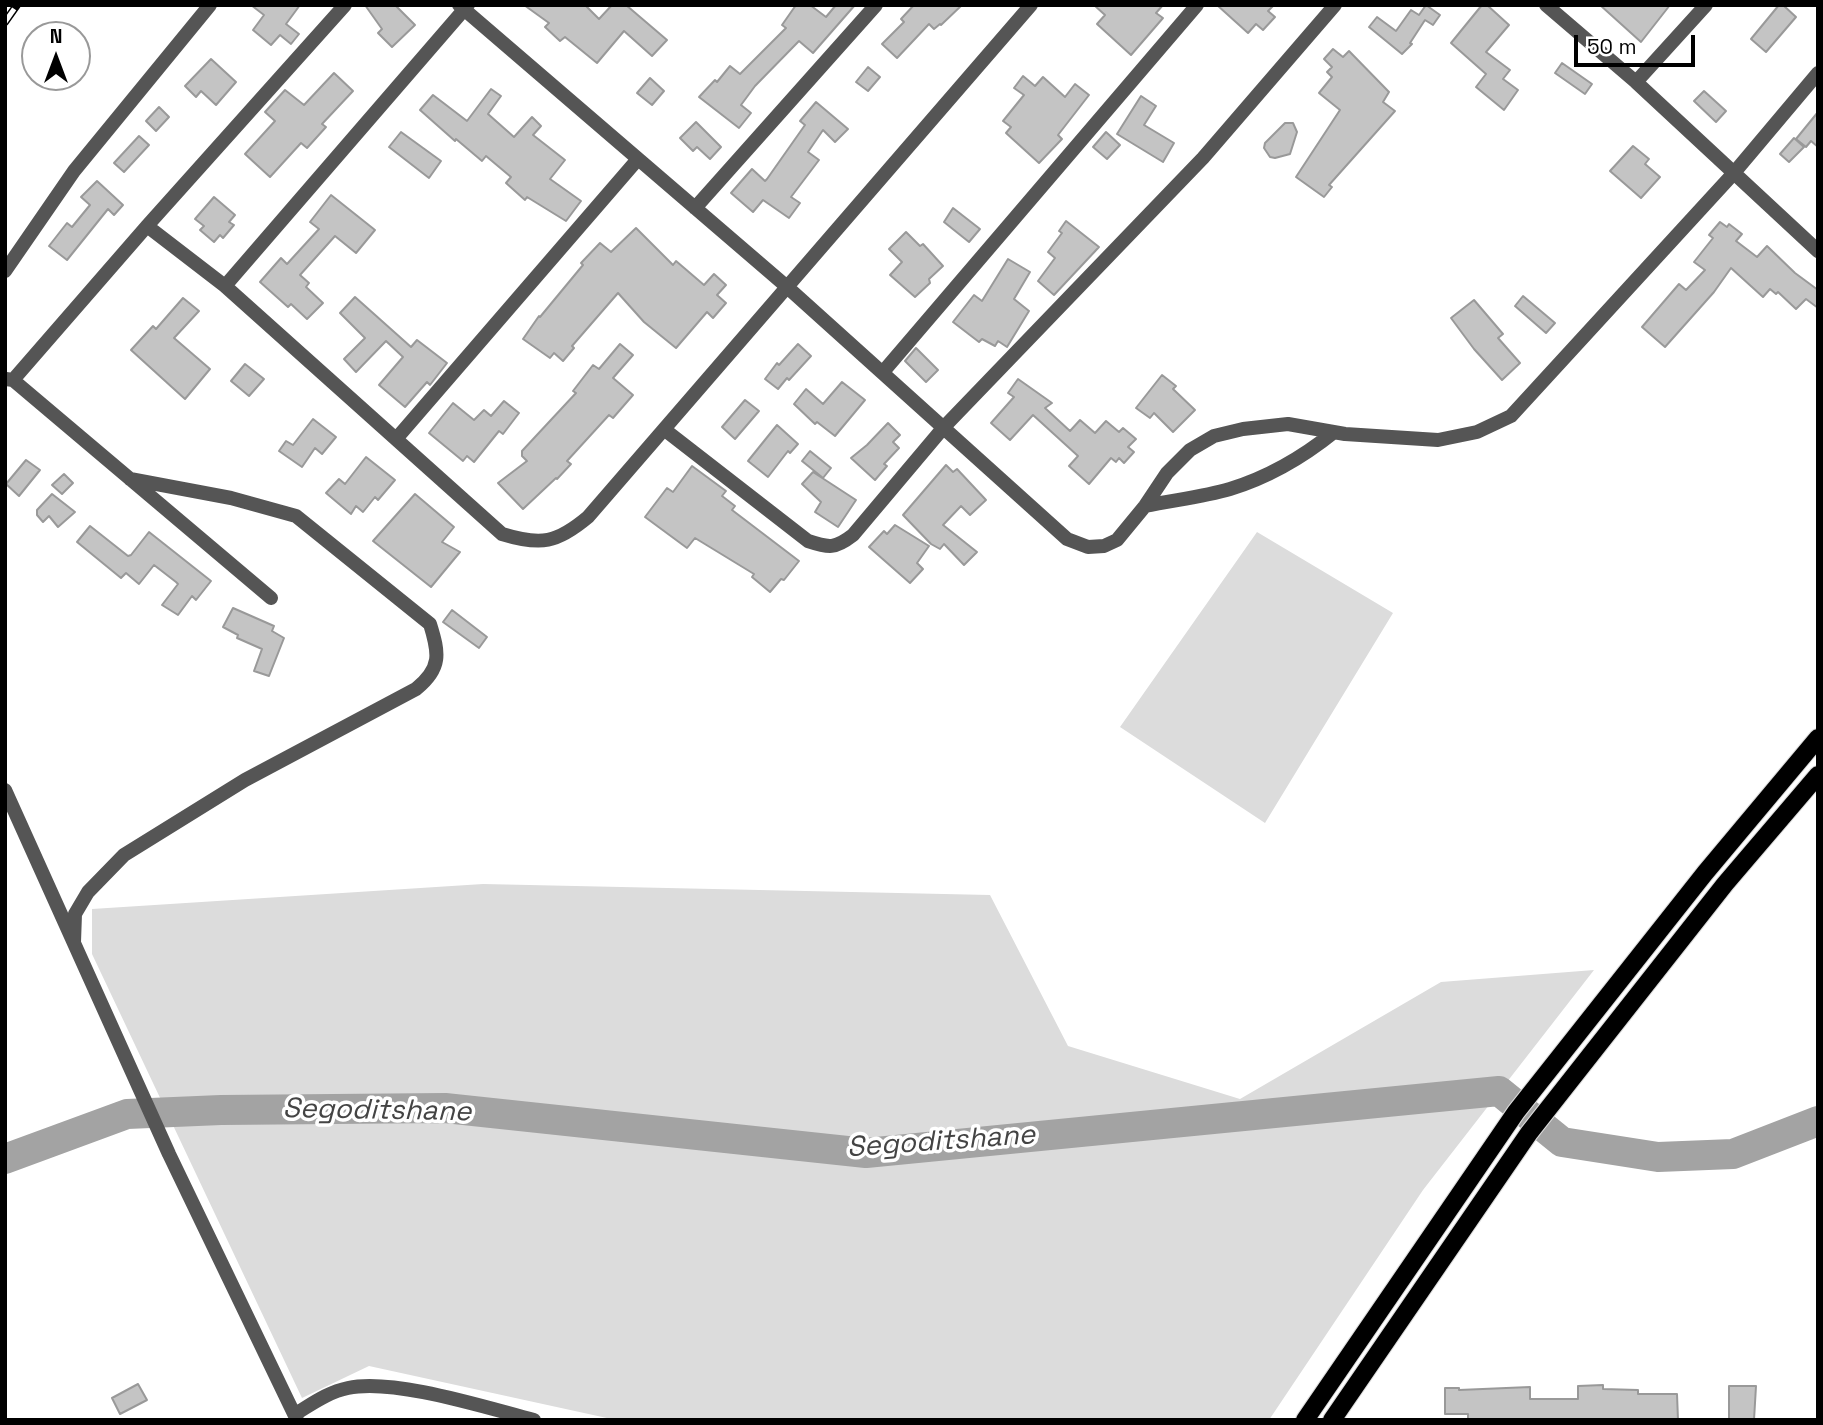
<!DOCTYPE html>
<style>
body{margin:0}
#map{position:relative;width:1823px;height:1425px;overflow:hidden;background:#fff;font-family:"Space Grotesk",sans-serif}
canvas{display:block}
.frame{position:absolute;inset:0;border:7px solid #000;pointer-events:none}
.north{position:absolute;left:21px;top:21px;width:70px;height:70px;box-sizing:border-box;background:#fff;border:2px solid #999;border-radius:50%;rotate:0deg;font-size:19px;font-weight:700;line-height:28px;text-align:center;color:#000}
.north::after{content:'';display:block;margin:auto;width:24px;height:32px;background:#000;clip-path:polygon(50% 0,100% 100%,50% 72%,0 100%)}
.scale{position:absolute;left:1574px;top:35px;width:121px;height:32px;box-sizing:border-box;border:4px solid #000;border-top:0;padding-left:9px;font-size:21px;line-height:24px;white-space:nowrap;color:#000;-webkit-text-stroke:5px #fff;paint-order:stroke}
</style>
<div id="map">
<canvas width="1823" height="1425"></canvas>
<div class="frame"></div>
<div class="north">N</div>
<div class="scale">50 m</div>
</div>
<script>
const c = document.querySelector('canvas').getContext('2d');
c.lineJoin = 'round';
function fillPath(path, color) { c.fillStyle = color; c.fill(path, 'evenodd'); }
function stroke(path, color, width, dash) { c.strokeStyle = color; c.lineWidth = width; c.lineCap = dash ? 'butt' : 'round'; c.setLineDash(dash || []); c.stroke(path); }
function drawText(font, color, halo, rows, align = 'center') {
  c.font = font + ' "Space Grotesk",sans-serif'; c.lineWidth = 7; c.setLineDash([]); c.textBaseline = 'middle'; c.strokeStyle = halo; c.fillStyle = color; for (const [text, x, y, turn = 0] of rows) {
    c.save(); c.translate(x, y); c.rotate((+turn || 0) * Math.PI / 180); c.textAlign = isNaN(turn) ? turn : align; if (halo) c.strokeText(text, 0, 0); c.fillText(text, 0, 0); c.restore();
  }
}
fillPath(new Path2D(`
 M1257 532 1393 613 1265 823 1120 727Z
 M483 884 990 895 1068 1046 1240 1099 1441 982 1594 970 1423 1190 1269 1420H616L369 1366 302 1398 92 954V909Z`), '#dcdcdc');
stroke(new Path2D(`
 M5 1159 127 1114 221 1110 445 1108 866 1153 1499 1091 1562 1142 1658 1157 1733 1154 1818 1121`), '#a3a3a3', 30);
const building = new Path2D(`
 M251 5H300L286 24 299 34 291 44 280 35 271 45 253 30 264 15Z
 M365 5H395L415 25 392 47 378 33 382 29Z
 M524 5H585L599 19 612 5H626L667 40 652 56 624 31 597 63 565 37 560 41 545 27 549 23Z
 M796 5H810L826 17 836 5H855L813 53 799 41 755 86 741 105 751 113 739 128 699 97 715 80 717 82 730 66 740 74 786 28 782 25Z
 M914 5H962L941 25 940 24 934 29 929 24 897 58 882 44 904 22 901 19Z
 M1094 5H1163L1156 13 1163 18 1131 55 1097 24 1105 15Z
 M1217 5H1274L1268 11 1275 17 1263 30 1256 24 1248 33Z
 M1426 5 1440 15 1433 25 1425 20 1410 43 1412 44 1402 54 1369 27 1377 17 1396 31 1411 10 1419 15Z
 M1482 5H1487L1509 25 1486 52 1510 70 1503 79 1518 90 1504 110 1476 87 1486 74 1451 43Z
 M1600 5H1670L1641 42Z
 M1779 5H1783L1796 17 1766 52 1751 39Z
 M1333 49 1343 57 1349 51 1389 92 1383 102 1395 111 1329 185 1332 187 1324 197 1296 177 1340 110 1319 93 1332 77 1327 72 1332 67 1324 59Z
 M211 59 236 82 216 105 201 91 196 97 185 86Z
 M1562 63 1592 84 1585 94 1555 73Z
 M868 67 880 77 868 91 856 82Z
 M334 73 353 91 322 124 326 127 307 148 301 143 270 177 245 154 275 121 265 112 285 90 304 105Z
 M1023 76 1035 86 1043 77 1065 97 1075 84 1089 95 1058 135 1062 139 1039 163 1006 133 1011 127 1003 121 1024 95 1014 88Z
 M650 78 664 91 652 105 637 93Z
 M491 89 501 96 488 114 514 137 532 117 541 126 533 135 565 160 550 179 581 201 566 221 527 197 525 200 506 183 511 177 486 156 482 161 456 139 455 141 420 110 433 95 467 121Z
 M1704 91 1726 111 1716 122 1694 101Z
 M1141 96 1156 106 1144 125 1174 143 1163 162 1117 134Z
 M816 102 848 129 835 142 823 130 808 152 819 160 791 197 800 203 789 218 763 200 753 212 731 193 752 169 765 181 767 179 805 125 800 121Z
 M159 107 169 117 156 131 146 121Z
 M1818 112V147L1811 141 1806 147 1796 139Z
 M696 122 721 147 710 159 697 147 693 151 680 138Z
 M1285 123H1293L1297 132 1290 154 1275 158 1270 157 1264 148 1265 143Z
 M401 132 441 161 429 178 389 147Z
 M1106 132 1120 145 1107 159 1093 147Z
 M139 136 149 145 124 172 114 163Z
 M1794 138 1804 147 1789 162 1780 154Z
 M1633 146 1649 159 1645 164 1660 177 1641 198 1610 171Z
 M97 181 123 205 114 215 108 209 67 260 49 246 67 223 72 227 90 205 81 197Z
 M331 195 375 230 356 253 335 236 300 275 309 283 306 287 323 303 307 319 291 304 288 307 260 282 281 258 287 264 319 229 310 222Z
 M214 197 235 215 229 222 234 225 223 238 220 235 214 242 200 230 204 226 195 219Z
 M953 208 980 229 969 242 944 222Z
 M1066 221 1099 247 1054 295 1038 281 1055 258 1048 252 1062 233 1059 231Z
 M1720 222 1727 227 1729 224 1742 234 1736 241 1757 257 1767 246 1795 273 1818 290V308L1806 299 1796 309 1778 292 1776 294 1770 289 1763 297 1731 268 1714 292 1665 347 1642 327 1679 284 1686 290 1705 270 1694 262 1713 238 1709 235Z
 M636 228 673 265 676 261 704 285 714 274 726 285 717 295 726 303 713 318 707 312 676 348 644 322 618 293 572 346 574 348 563 361 554 353 550 358 523 339 539 316 540 317 583 265 581 263 600 243 611 252Z
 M906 232 920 246 923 244 943 266 929 279 930 283 915 297 890 275 902 262 889 249Z
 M1008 259 1030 272 1014 299 1029 311 1007 347 998 341 995 346 982 339 979 342 953 322 974 295 982 301Z
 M1523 296 1555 323 1546 333 1515 306Z
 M355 297 411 347 417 340 447 363 430 385 427 382 405 407 379 385 403 357 386 341 356 372 344 359 365 338 340 313Z
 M183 298 199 311 174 338 210 369 185 399 131 350 153 326 156 329Z
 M1474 300 1503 334 1498 338 1520 363 1502 380 1474 349 1451 318Z
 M620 344 633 355 613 378 633 395 613 418 609 415 567 461 571 464 557 479 556 478 523 509 498 483 527 461 522 456V451L576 393 573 391 593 365 599 369Z
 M798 344 811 356 789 380 787 378 778 389 765 379 777 363 779 365Z
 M916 348 938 370 926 382 905 361Z
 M245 364 264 379 249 396 231 381Z
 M1162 375 1176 386 1173 389 1195 410 1173 432 1154 413 1150 418 1136 408Z
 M1018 379 1052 403 1045 408 1070 431 1080 420 1095 433 1106 421 1119 432 1123 428 1136 439 1128 447 1134 452 1124 463 1119 458 1116 462 1111 458 1089 484 1069 466 1078 456 1033 415 1010 440 991 423 1014 397 1008 393Z
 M842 382 865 400 835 436 817 422 815 424 794 404 806 389 823 404Z
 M745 400 759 411 735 439 722 427Z
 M504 401 519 413 503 434 499 431 474 462 467 456 463 461 429 433 453 403 474 420 484 410 491 416Z
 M313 419 336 437 322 454 315 448 302 467 279 451 286 441 293 445Z
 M888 423 900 435 893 442 899 448 884 464 887 466 875 480 851 458 867 445Z
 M777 425 798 444 790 453 788 451 768 477 748 461Z
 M810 451 831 468 823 478 802 461Z
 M366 457 395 480 378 500 375 497 363 512 356 506 351 514 326 493 339 479 345 484Z
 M26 460 40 470 19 496 6 484Z
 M946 465 953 472 957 469 986 500 970 515 961 506 943 525 977 552 964 565 944 544 940 549 931 544 903 515Z
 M692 466 726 491 722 496 735 506 732 510 799 561 784 580 781 579 770 592 752 577 754 574 695 538 687 548 645 517 667 488 673 492Z
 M813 472 856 500 838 527 815 512 821 502 802 484Z
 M64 474 73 483 62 494 52 485Z
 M52 494 75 512 58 527 49 516 43 522 37 515V510Z
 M415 494 454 527 442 542 460 552 431 587 373 541Z
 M895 525 929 546 917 563 923 569 910 583 869 547 884 531 887 534Z
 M90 526 128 556 131 555 149 532 211 581 196 600 192 596 178 615 162 605 178 584 176 582 154 565 139 584 126 573 121 578 77 542Z
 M233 608 274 626 272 631 284 638 269 676 254 671 262 649 237 638 238 635 223 627Z
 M452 610 487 637 479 648 443 622Z
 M138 1384 147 1400 120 1414 112 1398Z
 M1603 1385V1389L1638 1390V1394H1677L1678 1420H1468V1414H1445V1388H1459V1390L1530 1387V1399H1578V1386Z
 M1729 1386H1756L1754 1420H1729Z`);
fillPath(building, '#c4c4c4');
stroke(building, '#999', 2);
const primary = new Path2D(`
 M1305 1420 1516 1112 1705 873 1818 738
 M1332 1420 1529 1133 1725 884 1818 775`);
stroke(primary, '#dbdbdb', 20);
stroke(new Path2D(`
 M459 5 786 286 1067 539 1088 547 1104 546 1117 540 1145 506 1167 473 1190 450 1214 436 1243 429 1288 424 1345 434 1438 440 1477 432 1511 416 1733 174 1818 73
 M1546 5 1636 82 1818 251
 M1636 82 1706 5
 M695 208 876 5
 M147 226 225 286 502 534C541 546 557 543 588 517L1031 5
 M5 271 74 171 210 5
 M225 286 468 5
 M883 372 1197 5
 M6 379 13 380 271 598
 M13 380 147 226 345 5
 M665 430 808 541C829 548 835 549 853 535L944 427 1203 158 1335 5
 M396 439 638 159
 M1145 506C1173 500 1203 497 1230 489 1269 477 1303 457 1334 432
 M5 790 169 1154 297 1420
 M74 942 75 914 88 892 124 855 245 780 416 689C442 668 439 653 430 624L296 516 231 498 130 479
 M295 1414C312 1404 328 1392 348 1388 394 1378 487 1408 534 1420`), '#555', 14);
stroke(primary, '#000', 18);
const rail = new Path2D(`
 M5 22 17 5`);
stroke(rail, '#000', 8);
stroke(rail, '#fff', 5, [16]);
drawText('italic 28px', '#444', '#fff', [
 ["Segoditshane",377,1111,1],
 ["Segoditshane",941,1142,-4]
]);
</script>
